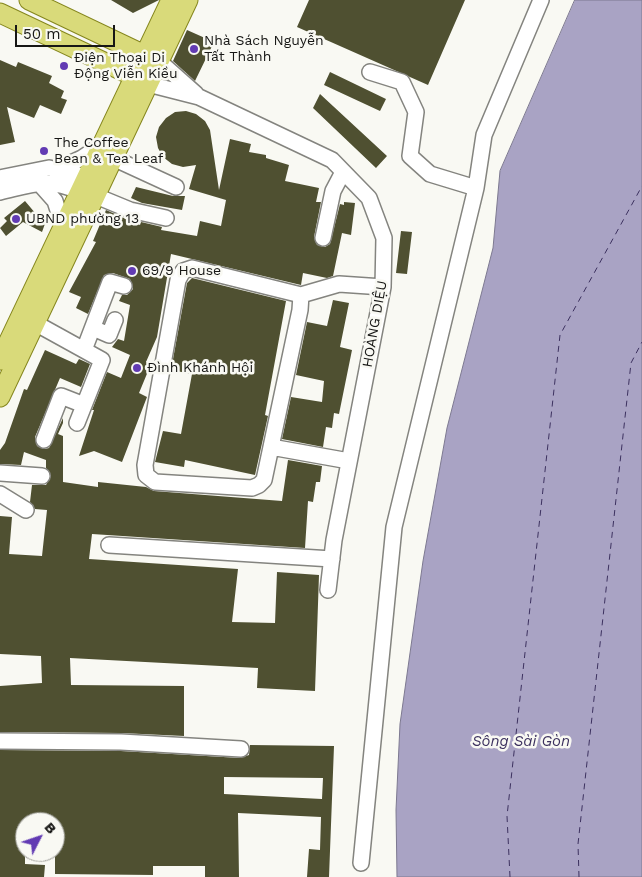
<!DOCTYPE html>
<meta charset="utf-8">
<style>
body{margin:0}
#map{position:relative;width:642px;height:877px;overflow:hidden;background:#f9f9f3;font-family:"Work Sans",sans-serif}
canvas{display:block}
.north{position:absolute;left:15px;top:812px;width:50px;height:50px;box-sizing:border-box;background:#f9f9f3;border:1px solid #9f9f9a;border-radius:50%;rotate:49deg;font-size:14px;font-weight:700;line-height:20px;text-align:center;color:#171715}
.north::after{content:'';display:block;margin:auto;width:18px;height:22px;background:#623bb3;clip-path:polygon(50% 0,100% 100%,50% 72%,0 100%)}
.scale{position:absolute;left:15px;top:25px;width:100px;height:22px;box-sizing:border-box;border:2px solid #171715;border-top:0;padding-left:6px;font-size:15px;line-height:18px;white-space:nowrap;color:#171715;-webkit-text-stroke:4px #f9f9f3;paint-order:stroke}
</style>
<div id="map">
<canvas width="642" height="877"></canvas>
<div class="north">B</div>
<div class="scale">50 m</div>
</div>
<script>
const c = document.querySelector('canvas').getContext('2d');
c.lineJoin = 'round';
function fillPath(path, color) { c.fillStyle = color; c.fill(path, 'evenodd'); }
function stroke(path, color, width, dash) { c.strokeStyle = color; c.lineWidth = width; c.lineCap = dash ? 'butt' : 'round'; c.setLineDash(dash || []); c.stroke(path); }
function drawText(font, color, halo, rows, align = 'center') {
  c.font = font + ' "Work Sans",sans-serif'; c.lineWidth = 5; c.setLineDash([]); c.textBaseline = 'middle'; c.strokeStyle = halo; c.fillStyle = color; for (const [text, x, y, turn = 0] of rows) {
    c.save(); c.translate(x, y); c.rotate((+turn || 0) * Math.PI / 180); c.textAlign = isNaN(turn) ? turn : align; if (halo) c.strokeText(text, 0, 0); c.fillText(text, 0, 0); c.restore();
  }
}
const water = new Path2D(`
 M575 0H642V877H397L396 810 400 724 423 561 447 428 493 248 500 171Z`);
fillPath(water, '#a9a3c4');
stroke(water, '#7d7990', 1);
stroke(new Path2D(`
 M510 877 507 816 560 335 642 186
 M579 877 578 844 631 363 642 342`), '#3c315f', 1, [6, 5]);
fillPath(new Path2D(`
 M111 0H159L133 13Z
 M309 0H465L428 85 297 27Z
 M187 30 214 42 195 81 173 61Z
 M0 60 16 67 18 62 52 76 49 83 64 91 61 98 67 100 61 114 40 105 34 118 7 107 15 142 0 145Z
 M330 72 386 99 380 111 324 85Z
 M320 94 387 156 376 168 313 108Z
 M186 111 196 114 205 121 210 130 219 190 230 139 251 144 249 152 266 155V158L289 165 285 181 319 188 316 202H321L314 237 317 245 325 247 330 244 340 204 344 205V202L355 203 351 235 342 233 333 276 327 278 303 273 301 285 171 254 157 337 146 362 151 364 139 393 147 397 122 462 94 451 79 456 94 410H92L107 372 121 378 130 355 112 347 118 339 124 341 130 305 119 301 122 295H127L133 289 130 279 113 273 104 275 88 314 76 308 81 297 69 292 96 242 93 241 106 210 140 225 141 222 162 227 161 230 197 236 200 221 221 226 226 200 189 189 196 165 183 167 172 164 163 157 158 148 156 137 159 127 166 118 175 112Z
 M136 187 173 196H185L182 210 142 203 131 198Z
 M25 201 36 214 46 221 42 232 23 222 6 236 0 228 7 221 4 218Z
 M401 231 412 232 407 274 396 273Z
 M192 278 286 301 265 415 268 416 255 475 185 460 184 467 155 462 163 431 181 434 192 374 171 370 187 283Z
 M333 300 349 303 340 347 352 350 339 414 334 413 332 428 326 427 323 447 282 439 291 397 322 402 324 381 296 375 307 322 327 326Z
 M45 350 76 364 79 359 90 364 81 387 60 378 35 437 37 446 45 449 49 448 63 418V423L58 434 63 436V482L98 487V482L146 487 154 491 282 501 288 460 322 466 320 482H316L313 502 308 501 305 548 92 534 89 559 238 569 232 622 275 623 277 572 319 575 315 691 257 688 258 668 70 658 71 685 184 686V736L121 733 0 732V686L42 683 41 656 0 654V516L12 517 9 554 42 556 47 510 35 509 30 502 32 485H46L51 476 46 468V460L24 452 21 465 0 464V450L5 443 24 389 27 390Z
 M250 745 334 746 329 877H307L309 849 320 850 321 817 238 813 239 877H205V866H153V875L55 874V822H25V864L45 865 44 877H0V750L121 751 240 758 249 755ZM224 777 323 778 322 799 224 794Z`), '#4f5031');
const minor = new Path2D(`
 M160 62 196 94
 M370 72 402 82 416 112 410 156 430 174 476 188
 M148 84 199 97 332 160 369 198 384 238 383 287 334 540 328 590
 M113 158 176 187
 M58 169 82 158 103 144
 M0 178 49 168 87 177
 M39 183 55 201 64 229
 M0 192C34 184 47 177 81 192
 M96 196 130 210 166 218
 M323 238 333 191 343 172
 M301 295 192 268 183 271 178 280 145 465 146 475 155 482 252 488 259 485 264 480 300 310 301 295 339 284 383 287
 M35 323 102 360 77 423
 M93 328 109 335 115 320
 M84 350 110 282 124 286
 M44 440 61 396 84 405
 M271 447 349 461
 M0 473 42 476
 M0 494 26 510
 M109 545 332 559
 M0 741 121 742 241 749
 M361 863 394 527 476 188 484 135 541 0`);
const major = new Path2D(`
 M29 0 157 61
 M0 13 146 82
 M0 360 171 0
 M0 397 188 0`);
stroke(minor, '#84847f', 18);
stroke(major, '#85861d', 21);
stroke(minor, '#fff', 15);
stroke(major, '#d9da7a', 19);
for (const [x, y, r, color] of [
 [194,49,5,"#623bb3"],
 [64,66,5,"#623bb3"],
 [44,151,5,"#623bb3"],
 [16,219,5,"#623bb3"],
 [132,271,5,"#623bb3"],
 [137,368,5,"#623bb3"]
]) { const dot = new Path2D(); dot.arc(x, y, r, 0, 2 * Math.PI); c.fillStyle = color; c.fill(dot); stroke(dot, '#f9f9f3', 2); }
drawText('14px', '#171715', '#f9f9f3', [
 ["Nhà Sách Nguyễn",204,41],
 ["Tất Thành",204,57],
 ["Điện Thoại Di",74,58],
 ["Động Viễn Kiều",74,74],
 ["The Coffee",54,143],
 ["Bean & Tea Leaf",54,159],
 ["UBND phường 13",26,219],
 ["69/9 House",142,271],
 ["Đình Khánh Hội",147,368]
], 'left');
drawText('14px', '#171715', '#f9f9f3', [
 ["HOÀNG DIỆU",375,324,-80]
]);
drawText('italic 15px', '#3c315f', '#f9f9f3', [
 ["Sông Sài Gòn",521,742]
]);
</script>
